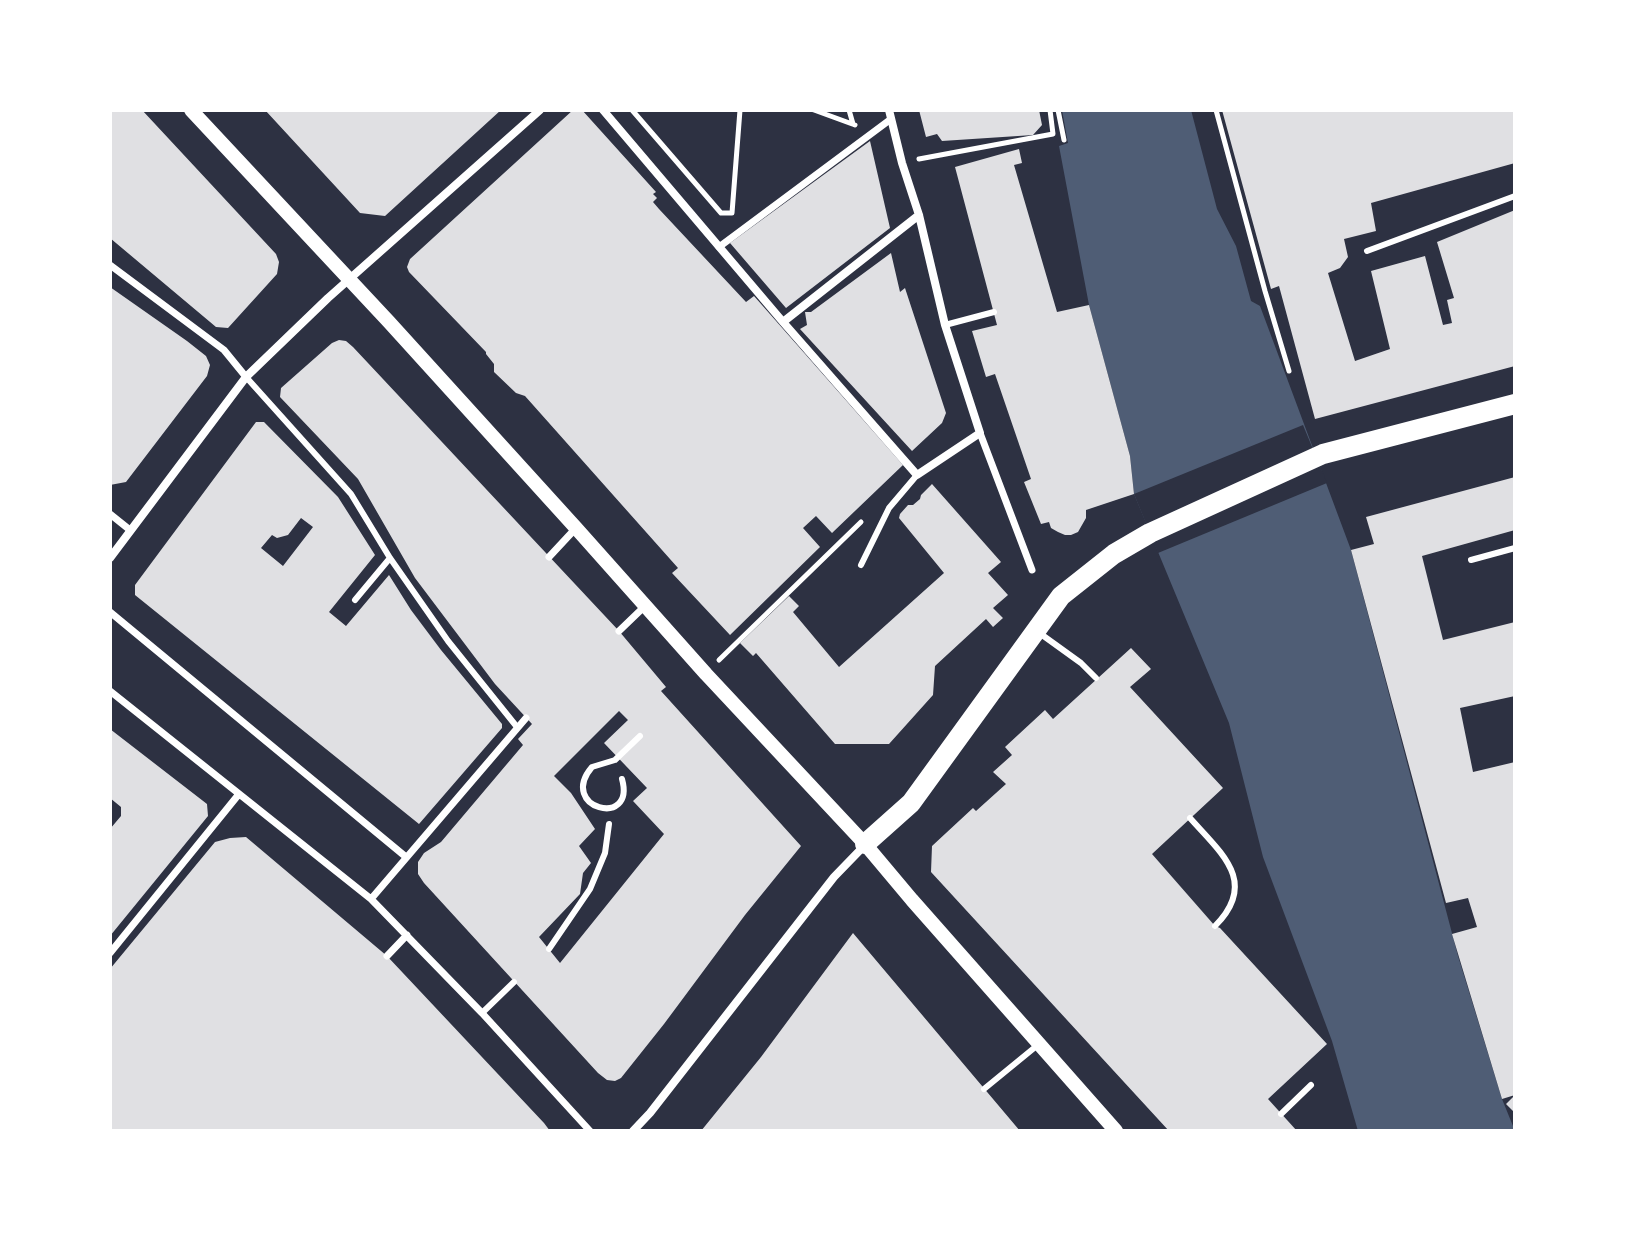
<!DOCTYPE html>
<style>
body{margin:0}
#map{position:relative;width:1625px;height:1241px;overflow:hidden;background:#2d3142;font-family:"DM Sans",sans-serif}
canvas{display:block}
.frame{position:absolute;inset:0;border:112px solid #fff;pointer-events:none}
</style>
<div id="map">
<canvas width="1625" height="1241"></canvas>
<div class="frame"></div>
</div>
<script>
const c = document.querySelector('canvas').getContext('2d');
c.lineJoin = 'round';
function fillPath(path, color) { c.fillStyle = color; c.fill(path, 'evenodd'); }
function stroke(path, color, width, dash) { c.strokeStyle = color; c.lineWidth = width; c.lineCap = dash ? 'butt' : 'round'; c.setLineDash(dash || []); c.stroke(path); }
fillPath(new Path2D(`
 M1062 110H1191L1217 209 1236 246 1251 301 1260 306 1351 550 1458 956 1502 1099 1515 1131H1358L1332 1041 1263 857 1229 723 1134 494 1130 456 1089 305 1059 146 1068 143Z`), '#4f5d75');
fillPath(new Path2D(`
 M1303 425 1327 483 1158 553 1134 494Z`), '#2d3142');
fillPath(new Path2D(`
 M110 110H142L276 254 279 262 277 274 228 328 216 327 110 238Z
 M265 110H501L385 216 360 213Z
 M573 110H582L656 192 653 194 657 198 653 202 659 209 746 302 754 296 903 465 832 533 816 516 803 528 820 547 730 635 672 573 678 568 525 396 516 393 494 372V364L486 354V352L409 272 407 267 410 259Z
 M919 110H1039L1042 125 1033 135 942 141 937 134 926 137Z
 M1222 110H1515V163L1371 203 1376 231 1344 239 1348 257 1340 268 1328 273 1355 361 1390 349 1371 271 1425 256 1443 325 1452 323 1447 300 1454 298 1437 242 1515 210V366L1315 419 1279 286 1271 289Z
 M870 141 890 228 786 308 730 243Z
 M1019 149 1022 163 1014 165 1057 312 1089 305 1130 456 1134 494 1086 510V518L1078 532 1071 535H1065L1058 532 1051 528 1049 522 1041 524 1024 482 1031 479 995 374 986 377 972 331 997 325 955 167Z
 M891 253 900 292 905 288 946 413 942 423 912 451 800 329 807 325 805 312H811Z
 M110 287 187 341 206 356 210 365 207 376 126 482 110 485Z
 M339 340 346 341 353 347 619 631 666 687 661 691 801 846 745 915 664 1024 621 1078 615 1081 607 1080 598 1073 424 883 418 874V862L424 853 441 842 523 745 518 739 532 724 495 684 415 578 358 479 280 397 281 388 332 343ZM619 711 628 720 604 743 647 788 633 801 664 834 560 963 539 937 580 894 583 873 591 863 579 846 595 829 571 793 554 776Z
 M256 422H264L338 497 375 555 329 612 346 626 389 575 411 610 441 650 502 724V728L419 824 135 595V585ZM301 518 313 527 283 566 261 548 272 535 277 538 288 535Z
 M1515 477V530L1422 556 1443 640 1515 622V696L1460 708 1473 772 1515 762V1095L1502 1099 1452 934 1477 927 1468 898 1446 903 1351 550 1374 544 1366 517Z
 M932 484 1001 562 988 573 1008 595 993 608 1003 618 993 627 986 619 935 666 933 695 889 744H835L756 653 753 656 740 643 789 596 799 606 793 612 839 667 944 573 899 518 900 514 908 505H913L920 499 921 495Z
 M1131 648 1151 669 1130 687 1223 788 1152 854 1215 926 1220 928 1327 1044 1268 1099 1297 1131H1169L931 872 932 846 973 808 976 811 1006 784 993 772 1012 755 1005 747 1045 710 1053 719Z
 M110 729 207 804 208 816 110 936V829L121 816V807L110 798Z
 M246 837 387 956 544 1123 550 1131H112L110 1129V969L215 842 230 838Z
 M853 933 1020 1131H701L761 1057Z
 M1515 1095V1113L1506 1104Z`), '#e0e0e3');
stroke(new Path2D(`
 M632 110 721 213H731
 M814 110 855 125
 M849 110 853 124
 M1058 110 1064 140
 M1216 110 1265 291 1289 371
 M919 159 1053 134 1050 110
 M732 213 740 110
 M719 660 861 522`), '#fff', 5);
stroke(new Path2D(`
 M1367 251 1515 196
 M945 325 994 312
 M246 377 351 494 390 558 448 641 517 727
 M1471 560 1515 548
 M861 565 889 508 917 475
 M355 600 390 558
 M1038 632 1081 663 1096 678
 M622 779C636 829 557 808 592 767L615 760 640 736
 M1190 818C1221 853 1259 882 1215 926
 M549 949 590 889 605 853 609 824
 M482 1013 514 982
 M984 1089 1039 1044
 M1281 1114 1311 1085`), '#fff', 6);
stroke(new Path2D(`
 M719 247 891 119
 M110 265 224 350 246 377
 M980 433 1032 570
 M110 514 130 530
 M549 557 576 528
 M110 612 406 857
 M619 631 645 606
 M110 691 371 899 482 1013 590 1131
 M371 899 526 718
 M110 953 239 794
 M387 956 407 935`), '#fff', 7);
stroke(new Path2D(`
 M603 110 783 322 917 475 980 433 945 325 919 215 902 163 889 110
 M783 322 919 215
 M110 558 246 377 328 298 540 110
 M633 1131 650 1113 834 877 865 845`), '#fff', 8);
stroke(new Path2D(`
 M191 110 389 322 576 528 706 674 865 844 912 900 1116 1131`), '#fff', 14);
stroke(new Path2D(`
 M865 844 911 803 1061 596 1114 554 1150 533 1323 454 1515 404`), '#fff', 20);
</script>
